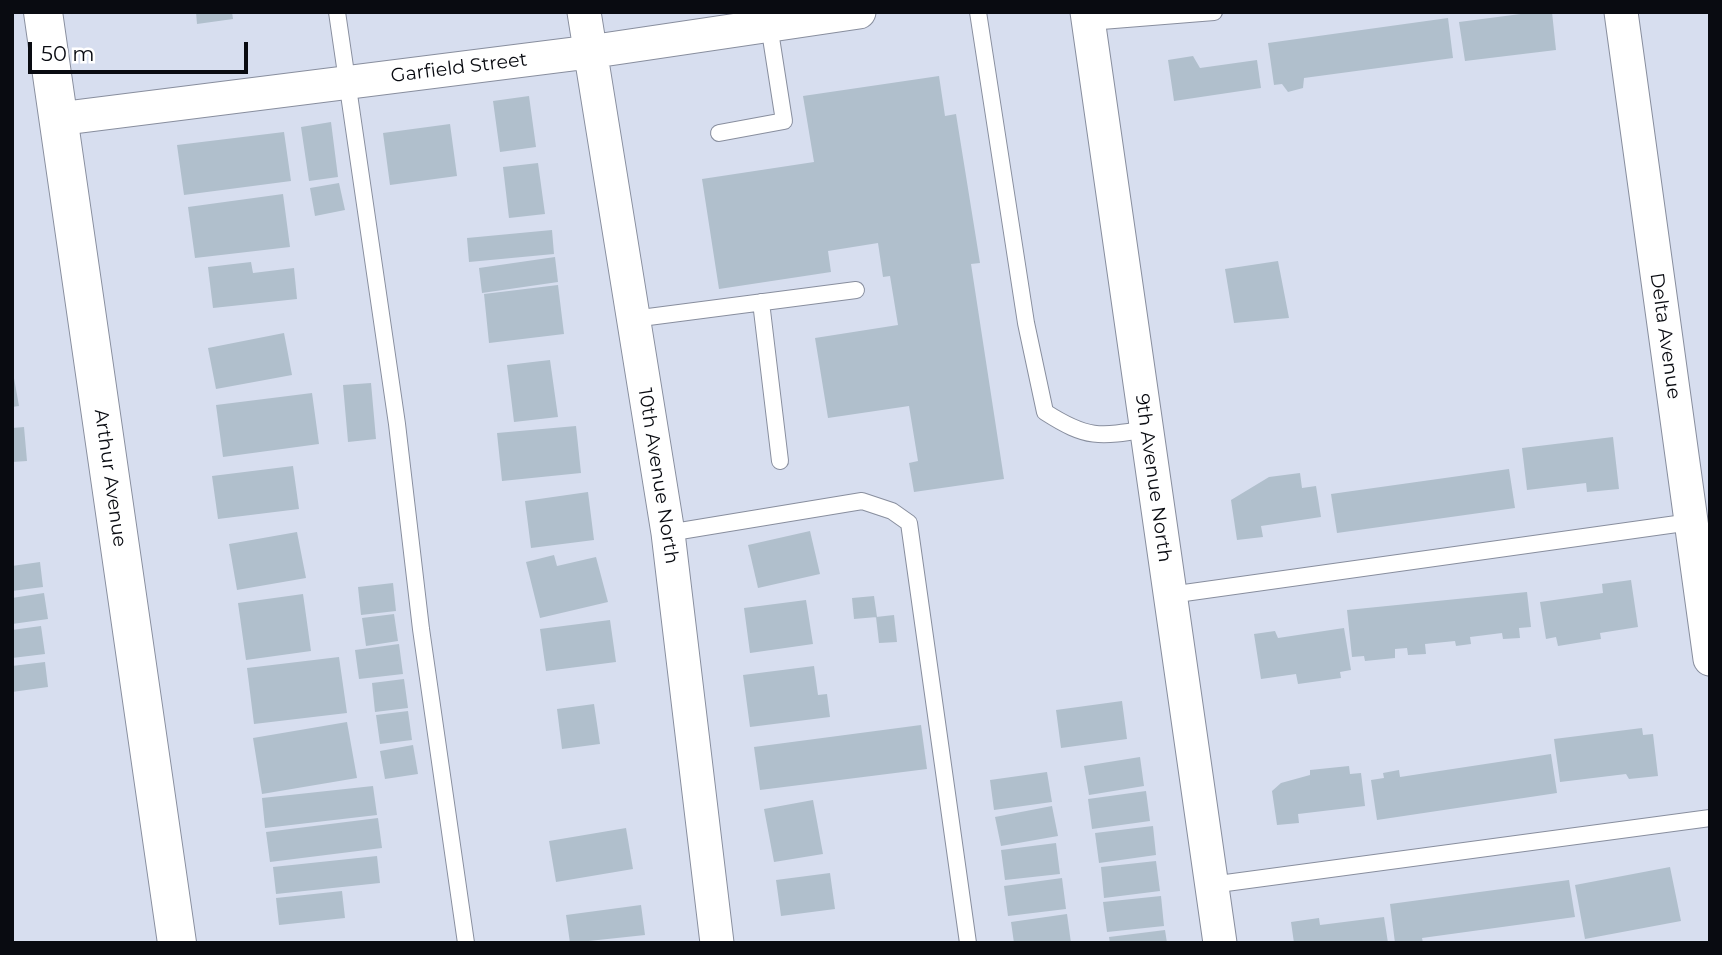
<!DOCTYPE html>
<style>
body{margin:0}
#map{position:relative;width:1722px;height:955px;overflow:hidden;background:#d7deef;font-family:Montserrat,sans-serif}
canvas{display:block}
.frame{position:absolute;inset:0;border:14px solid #090b11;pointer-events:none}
.scale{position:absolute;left:28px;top:42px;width:220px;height:32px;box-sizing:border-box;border:4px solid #090b11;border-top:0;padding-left:9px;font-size:21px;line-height:24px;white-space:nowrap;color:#090b11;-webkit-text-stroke:5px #fff;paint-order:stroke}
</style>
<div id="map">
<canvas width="1722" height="955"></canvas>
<div class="frame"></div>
<div class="scale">50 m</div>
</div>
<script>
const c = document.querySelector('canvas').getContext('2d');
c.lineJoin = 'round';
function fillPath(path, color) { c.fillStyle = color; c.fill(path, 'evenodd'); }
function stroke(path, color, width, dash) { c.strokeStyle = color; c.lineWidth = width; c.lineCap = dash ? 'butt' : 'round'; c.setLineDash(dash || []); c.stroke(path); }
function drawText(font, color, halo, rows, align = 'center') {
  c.font = font + ' Montserrat,sans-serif'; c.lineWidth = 5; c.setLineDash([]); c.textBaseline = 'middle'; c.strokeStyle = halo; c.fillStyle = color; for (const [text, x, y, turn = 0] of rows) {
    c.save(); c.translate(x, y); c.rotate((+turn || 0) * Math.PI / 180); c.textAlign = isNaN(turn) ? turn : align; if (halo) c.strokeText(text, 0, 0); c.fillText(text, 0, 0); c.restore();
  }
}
fillPath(new Path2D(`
 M196 12H232L233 19 197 24Z
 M1536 12H1552L1556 50 1465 61 1459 22Z
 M1448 18 1453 58 1304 78 1303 88 1288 92 1282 84 1274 85 1268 43Z
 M1193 56 1200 68 1257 60 1261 88 1174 101 1168 60Z
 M939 76 945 116 956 114 980 263 971 264 1004 479 914 492 909 463 918 461 909 406 828 418 815 338 898 325 890 276 883 277 878 243 828 251 831 272 719 289 702 179 814 162 803 96Z
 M529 96 536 147 500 152 493 101Z
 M331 122 338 177 309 181 301 127Z
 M450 124 457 176 390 185 383 133Z
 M284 132 291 181 184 195 177 145Z
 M538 163 545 214 509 218 503 167Z
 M339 183 345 210 315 216 310 188Z
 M283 194 290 247 195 258 188 207Z
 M552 230 554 254 469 262 467 238Z
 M555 257 558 282 482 293 479 268Z
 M1278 261 1289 318 1234 323 1225 269Z
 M251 262 253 273 294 268 297 299 213 308 208 267Z
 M558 285 564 334 489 343 484 294Z
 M284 333 292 375 216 389 208 348Z
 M550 360 558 417 514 422 507 365Z
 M12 367 19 406 12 407Z
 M371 383 376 439 348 442 343 385Z
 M312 393 319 444 223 457 216 405Z
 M576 426 581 473 502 481 497 433Z
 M24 427 27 461 12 462V428Z
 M1613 437 1619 489 1587 492 1586 483 1527 490 1522 448Z
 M293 466 299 509 218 519 212 476Z
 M1509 469 1515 508 1337 533 1331 494Z
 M1300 473 1302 488 1316 486 1321 517 1261 526 1263 537 1237 540 1231 500 1269 477Z
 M588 492 594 540 531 548 525 501Z
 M810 531 820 574 758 588 748 545Z
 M297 532 306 578 237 590 229 544Z
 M554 555 557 566 596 557 608 602 540 618 526 562Z
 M40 562 43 587 12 591V566Z
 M1631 580 1638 627 1600 633 1601 639 1558 646 1556 637 1546 639 1540 602 1603 593 1602 584Z
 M393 583 396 611 361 615 358 587Z
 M1527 592 1531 627 1519 628 1520 638 1503 639 1502 633 1470 637 1471 644 1456 646 1455 641 1425 644 1426 654 1408 655 1407 648 1395 649V658L1365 661 1364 656 1352 657 1347 610Z
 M44 593 48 619 12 624V598Z
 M303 594 311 651 246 660 238 603Z
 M874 596 877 617 854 619 852 598Z
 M806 600 813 644 750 653 744 608Z
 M394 614 398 641 366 646 362 618Z
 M894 615 897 642 879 643 876 617Z
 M610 620 616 662 546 671 540 629Z
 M41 626 45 654 12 658V630Z
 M1344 628 1351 670 1340 672 1341 678 1298 684 1296 674 1261 679 1254 634 1275 631 1278 638Z
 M399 644 403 674 359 679 355 650Z
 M339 657 347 713 254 724 247 668Z
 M45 662 48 687 12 692V666Z
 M814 666 818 695 827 694 830 717 750 727 743 675Z
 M404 679 408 708 375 712 372 683Z
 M1122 701 1127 739 1061 748 1056 710Z
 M594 704 600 744 562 749 557 709Z
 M408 711 412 740 380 744 376 715Z
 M347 722 357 778 262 794 253 738Z
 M921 725 927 769 760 790 754 747Z
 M1642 728 1643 735 1653 734 1658 776 1629 779 1626 774 1560 782 1554 739Z
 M413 745 418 774 385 779 380 751Z
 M1551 754 1557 793 1377 820 1371 780 1384 778 1383 773 1399 770 1400 777Z
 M1140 757 1144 786 1089 795 1084 766Z
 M1349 766 1350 774 1361 773 1365 806 1298 814 1299 823 1277 825 1272 791 1281 783 1310 775V770Z
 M1047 772 1052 802 994 810 990 780Z
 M373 786 377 815 265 828 262 798Z
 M1146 791 1150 821 1092 829 1088 799Z
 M813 800 823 854 774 862 764 809Z
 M1052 806 1058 836 1001 846 995 817Z
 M378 818 382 848 270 862 266 832Z
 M1153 826 1156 855 1099 863 1095 833Z
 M626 828 633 869 556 882 549 841Z
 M1056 843 1060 874 1005 880 1001 850Z
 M377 856 380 883 276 894 273 867Z
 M1156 861 1160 891 1104 898 1101 867Z
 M1670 867 1681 921 1585 939 1575 885Z
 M830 873 835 909 781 916 776 880Z
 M1062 878 1066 909 1008 916 1004 886Z
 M1569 880 1575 917 1422 938 1423 943H1395L1390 904Z
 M342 891 345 918 279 925 276 898Z
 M1161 896 1164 926 1107 932 1103 902Z
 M641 905 645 935 570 943 566 915Z
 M1067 914 1071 943H1014L1011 922Z
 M1384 917 1388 943H1294L1291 922 1319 918 1320 925Z
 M1165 930 1167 943H1110L1109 937Z`), '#b0bfcc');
const lane = new Path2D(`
 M337 12 397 424 421 629 466 943
 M978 12 1026 323 1045 412C1087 439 1099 437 1147 429
 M1089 22 1214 12
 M719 133 784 121 769 25
 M761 302 780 461
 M633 319 856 290
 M668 533 862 501 892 511 909 523 968 943
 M1170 595 1691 522
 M1211 885 1710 818`);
const street = new Path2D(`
 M584 12 668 533 717 943
 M1087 12 1220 943
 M1621 12 1710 659
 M58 119 589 52 859 12`);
const secondary = new Path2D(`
 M43 12 177 943`);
stroke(lane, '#888e9e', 18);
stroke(street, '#888e9e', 35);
stroke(secondary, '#888e9e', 40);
stroke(lane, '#fff', 16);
stroke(street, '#fff', 33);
stroke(secondary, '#fff', 38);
drawText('19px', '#090b11', '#fff', [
 ["Garfield Street",459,68,-7],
 ["Delta Avenue",1665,336,82],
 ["10th Avenue North",658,476,81],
 ["Arthur Avenue",110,478,82],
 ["9th Avenue North",1153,478,82]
]);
</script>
